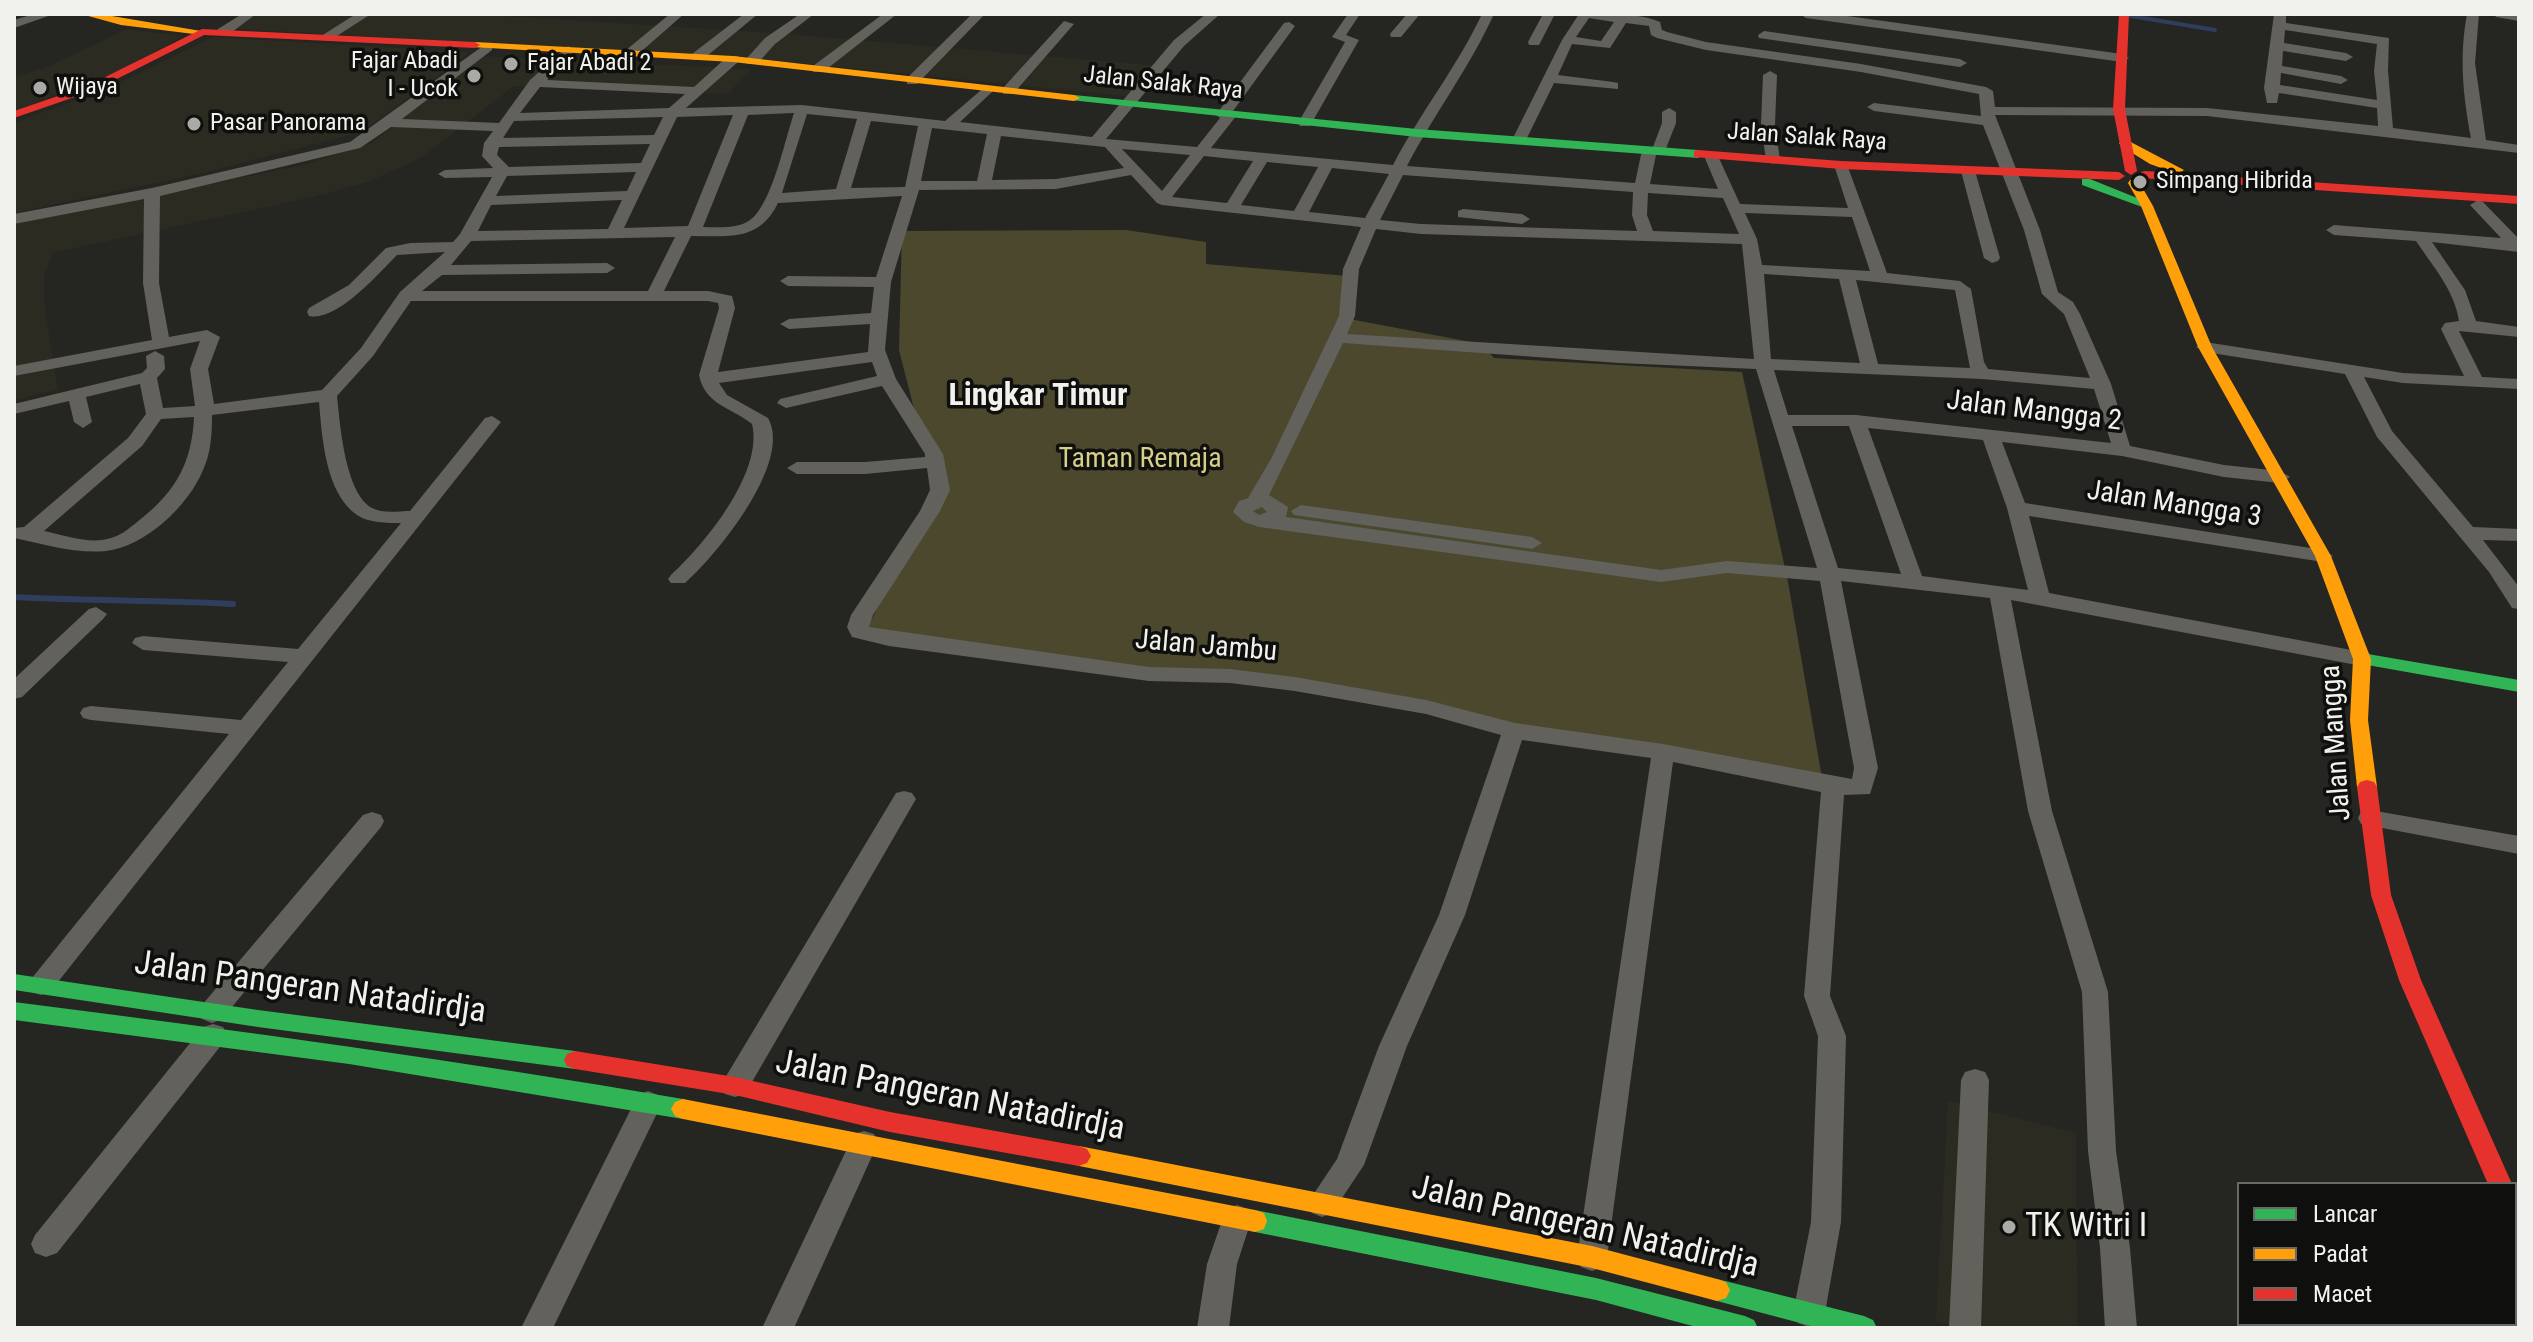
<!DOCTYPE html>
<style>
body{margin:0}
#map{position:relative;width:2533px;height:1342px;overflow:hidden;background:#252522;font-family:"Roboto Condensed",sans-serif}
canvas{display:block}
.frame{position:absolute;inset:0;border:16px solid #f1f1ed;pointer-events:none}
.legend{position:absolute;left:2237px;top:1182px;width:280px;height:144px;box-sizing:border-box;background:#0f0f0d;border:2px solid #696967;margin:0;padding:10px 14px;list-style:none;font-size:24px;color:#f1f1ed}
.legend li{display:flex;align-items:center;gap:16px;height:40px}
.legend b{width:40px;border:2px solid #696967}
</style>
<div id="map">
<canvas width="2533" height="1342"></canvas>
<div class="frame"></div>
<ul class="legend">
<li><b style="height:10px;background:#30b455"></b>Lancar</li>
<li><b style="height:10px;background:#ff9f0a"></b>Padat</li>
<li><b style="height:10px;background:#e5322d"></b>Macet</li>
</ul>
</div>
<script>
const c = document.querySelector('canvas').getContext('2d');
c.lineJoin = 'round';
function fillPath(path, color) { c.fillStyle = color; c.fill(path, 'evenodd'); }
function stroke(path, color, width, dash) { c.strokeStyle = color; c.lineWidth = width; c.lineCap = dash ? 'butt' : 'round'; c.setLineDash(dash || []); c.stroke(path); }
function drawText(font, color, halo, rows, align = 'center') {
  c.font = font + ' "Roboto Condensed",sans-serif'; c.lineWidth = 7; c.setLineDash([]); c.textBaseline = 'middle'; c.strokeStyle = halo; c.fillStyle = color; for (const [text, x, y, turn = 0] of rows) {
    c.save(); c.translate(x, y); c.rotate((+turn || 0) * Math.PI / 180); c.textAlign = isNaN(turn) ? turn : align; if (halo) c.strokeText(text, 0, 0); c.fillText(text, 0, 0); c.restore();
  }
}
fillPath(new Path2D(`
 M248 14H476L789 34 1160 66 1134 97 771 60 221 28Z
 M127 29 183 36 126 68 14 111V77L49 66Z
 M212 37 470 52 362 132 203 173 14 213 16 122 102 91Z
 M483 56 751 69 728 94 514 86 421 158 368 182 313 197 52 253 44 277V303L58 390 14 400V224L299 166 372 143Z
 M1948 1101 2076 1133 2077 1328H1962L1936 1321Z`), '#2c2b21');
fillPath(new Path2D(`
 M1126 230 1206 242V264L1348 276 1344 318 1482 344 1494 358 1742 372 1788 582 1822 778C1504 722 1187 672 867 629L935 491 899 350 902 231Z`), '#4b482e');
stroke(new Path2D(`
 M2119 14 2215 30`), '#2f3e5c', 4);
stroke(new Path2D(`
 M14 597C87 601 160 600 233 604`), '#2f3e5c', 6);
fillPath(new Path2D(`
 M34 14H54L14 28V20Z
 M242 14H256L228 35H218V29Z
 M356 14H371L329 41 318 38Z
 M670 14H684L636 56H626V50Z
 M744 14H758L702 60H692V54Z
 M800 14H814L775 44 757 64H747V58L765 38Z
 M883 14H897L823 72H813V66Z
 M972 14H985L917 84H907V78Z
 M1206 14H1220L1184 46 1106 139 1197 147 1220 118 1216 115 1218 112 1284 23 1289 22 1295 26 1233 111 1237 115 1211 148 1393 165C1420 113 1457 67 1482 14H1494C1470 67 1434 114 1407 166L1635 183 1642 150 1653 147 1662 123V112L1669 108 1676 112V123L1665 151 1656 155 1650 184 1718 189 1704 156 1711 152 1718 156 1740 204 1848 208 1834 165 1836 162H1846L1887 273 1960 281 1971 289 1984 362 1988 369 2090 378 2064 314 2042 294 2024 230 1983 125 1874 111 1867 107 1874 103 1981 116 1979 94 1861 72 1706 50 1657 38 1651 35 1649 26 1626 23 1610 48 1572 44 1558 75 1613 82 1618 83V89L1554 83 1526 140 1519 144 1514 143 1512 140 1562 40 1579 14C1606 14 1635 12 1660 22L1662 30 1667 32 1706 42 1861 64 1986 87 1993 91 1995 107 2207 108 2378 126 2377 108 2279 93 2277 103H2267L2264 88 2274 14H2286V23L2389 38 2388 71 2393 128 2471 138C2463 96 2459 56 2467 14H2479L2475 63 2486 140 2519 145V153L2207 116 1995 115 2040 230 2058 292 2073 302 2080 314 2111 384 2130 446 2224 465 2280 471 2290 477 2280 483 2224 477 2122 456 2002 442 2025 503 2323 550 2333 556 2323 562 2029 516 2049 593 2362 652 2370 654 2373 659 2370 664 2362 666 2011 600 2052 811 2108 992 2116 1151 2130 1248 2137 1328H2105L2100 1248 2088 1151 2082 992 2028 811 1990 598 1841 581 1878 768 1870 794 1844 795 1830 996 1846 1036 1841 1222 1825 1313 1820 1323 1809 1327 1798 1323 1793 1313 1811 1222 1818 1036 1804 996 1821 792 1673 762 1607 1257 1603 1267 1592 1271 1581 1267 1577 1257 1651 758 1522 740 1465 915 1407 1046 1364 1165 1332 1213 1322 1217 1312 1213 1307 1204 1337 1159 1379 1046 1439 915 1501 735 1426 714 1295 691 1230 683 1149 681 889 646 852 637 847 627 851 615 920 511 930 490 927 468 865 474H797L787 468 797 462H865L925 457V454L882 386 786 408 777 403 780 399 877 376 872 362 719 383 727 395 768 418C793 462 717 555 685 583H671L668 579 671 575C704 545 764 472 752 424 731 407 705 405 699 375L719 308 718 303 708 301H411L373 356 337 396C340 424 345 493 372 508 383 514 399 511 410 511L485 418 492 416 501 422 50 992 41 995 32 992 28 985 32 978 229 734 91 720 83 718 80 713 83 708 91 706 241 720 288 662 143 650 132 643 135 638 143 636 298 649 401 523C387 523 369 523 357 515 325 493 322 436 319 402L212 415C212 434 211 453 203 470 189 505 145 547 106 551 77 554 42 544 14 538V528L24 527 128 438 146 414 140 384 86 397 92 422 83 428 74 422 69 401 14 414V404L142 373 147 368 146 356 155 351 164 356 165 369 157 378 163 408 195 406 190 369 200 341 14 376V366L152 340 143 283 144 199 14 224V214L152 188 350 142 487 43 492 44V50L402 119 499 123 530 80 568 46 575 50 547 80 694 87 728 56H738V62L686 108 802 105 945 121 987 85 994 89 992 92 960 122 1092 137 1174 40ZM1589 18 1614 22 1601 41 1576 37ZM2285 30 2377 44 2374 71 2377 100 2280 85 2281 73 2341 84 2348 80 2341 76 2282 66 2283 51 2346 61 2353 57 2346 53 2284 43ZM540 87 685 94 669 108 520 113ZM794 113C785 139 771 210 747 222 734 229 717 227 703 227L748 115ZM807 114 857 119 836 189 782 193ZM733 115 688 226 624 228 677 117ZM663 117 654 135 503 138 514 121ZM871 121 918 126 905 187 851 188ZM391 127 493 131 484 143 482 156 493 168 445 170 438 174 445 178 492 177 460 234 453 242 410 243 386 248 349 285 309 308 307 312 309 316C337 322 379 273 397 255L445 252 400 292 361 348 322 390 214 404 208 369 220 337 207 330 169 337 159 283 160 196 360 148ZM932 128 987 134 977 181H921ZM1001 136 1105 147 1124 168 1056 179 992 180ZM650 144 641 163 509 167 497 155 499 147ZM1122 149 1190 155 1162 191ZM1204 156 1253 161 1227 203 1172 197ZM1267 162 1318 167 1294 211 1241 205ZM1332 168 1389 174 1365 218 1309 212ZM636 172 627 191 496 196 507 176ZM1131 175 1157 203 1162 205 1361 227 1343 269 1339 316 1271 459 1248 498 1239 501 1233 512 1244 522 1259 527 1661 582 1727 573 1820 581 1854 768 1852 779 1663 744 1515 723 1426 700 1295 677 1230 669 1149 667 869 627 873 615 940 511 950 490 943 454 896 379 885 350 891 282 919 190 1056 189ZM1403 175 1633 192 1632 215 1637 231 1421 224 1380 220ZM1648 193 1723 198 1739 234 1653 231 1647 215ZM902 196 876 277 788 276 780 281 788 286 874 287 871 313 789 319 780 324 789 329 870 324 868 352 718 372 735 308 732 296 708 291H664L691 236C728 236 759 242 778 203ZM622 200 608 229 478 231 491 205ZM1745 213 1852 217 1870 271 1762 265 1757 239ZM1376 229 1421 234 1742 244 1754 359 1347 334 1355 316 1359 269ZM675 237 648 291H422L442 275 607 273 615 268 607 263 451 265 471 241ZM1764 274 1839 279 1860 363 1771 359ZM1856 280 1955 290 1970 368 1878 364ZM1343 343 1619 363 1756 369 1817 568 1727 561 1661 570 1286 517 1288 507 1269 495ZM1774 370 1982 379 2094 389 2111 443 1856 415H1788ZM194 417C192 461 177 490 142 518 133 525 123 535 111 538 91 545 63 535 44 531L142 446 161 419ZM1792 426H1849L1901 574 1838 568ZM1868 428 1983 440 2007 508 2028 590 1922 576ZM1262 507 1267 512 1259 515 1253 511Z
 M1348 14H1360L1346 35 1359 40 1310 126H1300L1298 123 1345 42 1332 37Z
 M1407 14H1420L1401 37H1391L1390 34Z
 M1543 14H1555L1539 45H1529L1528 42Z
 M1800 14H1833L2122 54 2129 58 2122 62 1806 18Z
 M2494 14H2519V21L2496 17Z
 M1064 21 1074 24 1013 94H1003V88Z
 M1764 31 1960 59 1967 63 1960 67 1759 38 1758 35Z
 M1770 71 1777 75 1775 124 1780 160 1773 164 1766 160 1761 124 1763 75Z
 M1968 167 1975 171 2000 258 1998 261 1992 263 1984 258 1961 171Z
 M2478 200 2483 202 2519 239V252L2432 242 2465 290 2476 321 2519 327V337L2459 331 2482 377 2519 379V389L2403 383 2364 377 2392 431 2473 527 2519 529V541L2483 540 2519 587V609L2512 608 2489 572 2377 437 2345 374 2205 352 2196 347 2205 342 2403 373 2464 376 2441 329 2445 323 2459 321C2455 291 2432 265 2416 241L2334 235 2326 230 2334 225 2501 238 2470 205Z
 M1463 209 1522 214 1530 219 1522 224 1458 217V211Z
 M1301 505 1532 537 1542 543 1532 549 1294 515 1291 511Z
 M96 607 107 614 103 619 22 697 14 699V679L89 609Z
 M904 791 912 793 916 799 745 1094 735 1097 725 1094 721 1086 725 1078 896 793Z
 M2370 810 2519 836V854L2361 824 2358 818 2361 812Z
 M372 812 381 815 384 821 381 827 222 1019 212 1023 202 1019 199 1012 202 1005 363 815Z
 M213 1024 223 1027 227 1035 223 1043 57 1253 46 1257 35 1253 31 1244 35 1235 203 1027Z
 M1975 1069 1985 1072 1989 1080 1981 1328H1949L1961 1080 1965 1072Z
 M648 1091 658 1095 662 1103 553 1328H521L638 1095Z
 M864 1131 874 1134 878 1143 794 1328H762L854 1134Z
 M1237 1205 1248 1209 1252 1218 1237 1264 1229 1328H1197L1207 1264 1226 1209Z`), '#62615b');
fillPath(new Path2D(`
 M1074 95 1417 129 1698 150 1704 154 1698 158 1417 137 1070 100V96Z
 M2082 179H2090L2152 204 2142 207 2082 185Z
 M2362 653 2519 680V692L2356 663 2353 659 2356 655Z
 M14 974 258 1010 575 1051 583 1054 586 1060 583 1066 575 1069 258 1027 14 990Z
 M14 1002C238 1030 461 1061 683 1099L691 1102 695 1109 691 1116 683 1119 349 1064 14 1020Z
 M2515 1209 2519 1211V1241L2515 1239Z
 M1255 1210 1596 1278 1745 1316 1754 1320 1758 1328H1700L1596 1300 1255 1232 1246 1229 1243 1221 1246 1213Z
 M1717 1279 1864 1316 1873 1320 1877 1328H1819L1717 1301 1708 1298 1704 1290 1708 1282Z`), '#30b455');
fillPath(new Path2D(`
 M81 14H100L207 32 202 35 121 25Z
 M475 42 733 56 1074 95 1080 98 1074 101 733 62 471 47V43Z
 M2125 139 2184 170 2178 174 2150 164 2121 146 2119 143Z
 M2130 180H2138L2153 206 2212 347 2331 556 2371 659 2368 720 2377 787 2374 792H2360L2357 787 2350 720 2353 659 2315 556 2198 347 2141 206 2128 183Z
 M683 1099 1255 1210 1264 1213 1267 1221 1264 1229 1255 1232 683 1119 675 1116 671 1109 675 1102Z
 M1079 1146 1592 1246 1717 1279 1726 1282 1730 1290 1726 1298 1717 1301 1592 1268 1079 1166 1071 1163 1067 1156 1071 1149Z`), '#ff9f0a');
fillPath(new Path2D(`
 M2119 14H2129L2125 109 2137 171 2131 175 2125 171 2113 109Z
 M202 29 475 42 480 45 475 48 204 35 95 90 14 118V111L87 86Z
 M1698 150 1841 161 2119 172 2125 176 2119 180 1841 169 1694 157V151Z
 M2145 171 2519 196V204L2141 178V172Z
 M2367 780 2374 782 2377 787 2391 895 2421 980 2512 1184H2488L2399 980 2371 895 2357 787 2360 782Z
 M575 1051 735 1077 890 1112 1079 1146 1087 1149 1091 1156 1087 1163 1079 1166 890 1132 735 1095 575 1069 567 1066 564 1060 567 1054Z`), '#e5322d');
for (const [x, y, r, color] of [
 [511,64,8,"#aaaaa6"],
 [474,76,8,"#aaaaa6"],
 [40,88,8,"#aaaaa6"],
 [194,124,8,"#aaaaa6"],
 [2140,182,8,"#aaaaa6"],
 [2009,1227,8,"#aaaaa6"]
]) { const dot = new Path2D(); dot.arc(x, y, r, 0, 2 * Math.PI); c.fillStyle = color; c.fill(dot); stroke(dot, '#0f0f0d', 3); }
drawText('24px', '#f1f1ed', '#0f0f0d', [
 ["Fajar Abadi",458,62,"right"],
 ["I - Ucok",458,90,"right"],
 ["Fajar Abadi 2",527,64],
 ["Wijaya",56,88],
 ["Pasar Panorama",210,124],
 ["Simpang Hibrida",2156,182]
], 'left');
drawText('24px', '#f1f1ed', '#0f0f0d', [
 ["Jalan Salak Raya",1163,84,6],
 ["Jalan Salak Raya",1807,138,4]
]);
drawText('28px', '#f1f1ed', '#0f0f0d', [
 ["Jalan Mangga 2",2034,412,7],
 ["Jalan Mangga 3",2174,505,9],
 ["Jalan Jambu",1206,647,5],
 ["Jalan Mangga",2337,743,-94]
]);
drawText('28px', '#d5cf87', '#0f0f0d', [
 ["Taman Remaja",1140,460]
]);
drawText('bold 32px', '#f1f1ed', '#0f0f0d', [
 ["Lingkar Timur",1038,397]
]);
drawText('34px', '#f1f1ed', '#0f0f0d', [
 ["Jalan Pangeran Natadirdja",310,989,8],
 ["Jalan Pangeran Natadirdja",950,1097,11],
 ["Jalan Pangeran Natadirdja",1585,1228,13]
]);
drawText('34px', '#f1f1ed', '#0f0f0d', [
 ["TK Witri I",2025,1227]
], 'left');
</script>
